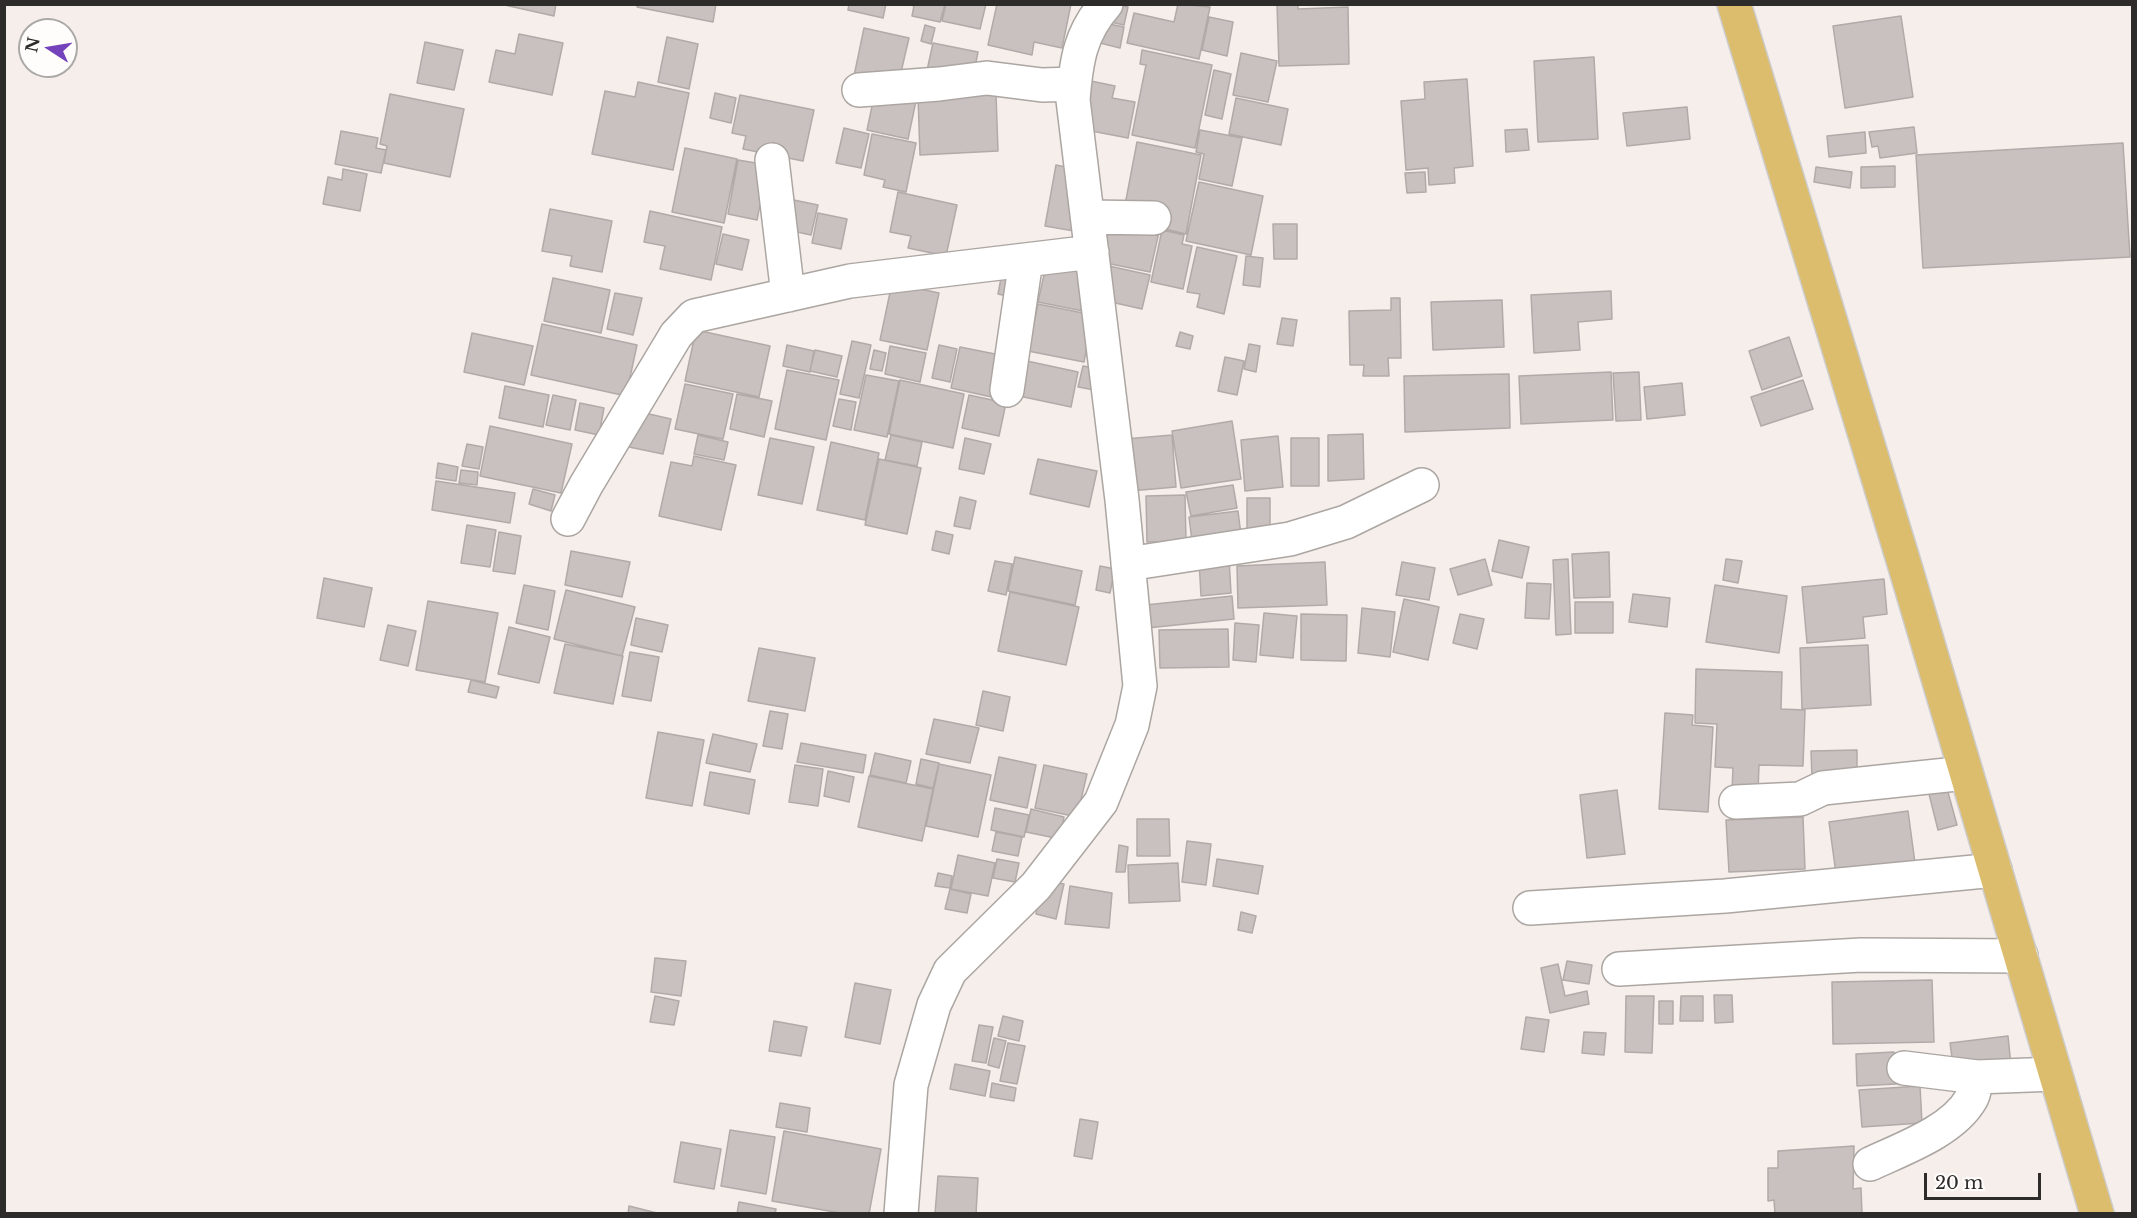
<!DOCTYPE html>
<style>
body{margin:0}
#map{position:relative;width:2137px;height:1218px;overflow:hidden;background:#f5eeea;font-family:"Libre Baskerville",serif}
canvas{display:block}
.frame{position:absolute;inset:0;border:6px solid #2e2c2a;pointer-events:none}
.north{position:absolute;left:18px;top:18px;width:60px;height:60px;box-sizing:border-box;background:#fffdfb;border:2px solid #aba9a7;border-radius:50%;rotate:282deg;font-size:16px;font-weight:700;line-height:24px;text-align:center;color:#2e2c2a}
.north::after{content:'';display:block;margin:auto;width:21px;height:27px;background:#7443bb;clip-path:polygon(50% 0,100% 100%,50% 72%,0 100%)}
.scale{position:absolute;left:1924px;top:1173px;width:117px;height:27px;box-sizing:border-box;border:3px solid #2e2c2a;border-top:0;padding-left:8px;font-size:18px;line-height:21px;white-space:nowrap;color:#2e2c2a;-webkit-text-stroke:4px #fffdfb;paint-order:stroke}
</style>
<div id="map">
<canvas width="2137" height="1218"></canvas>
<div class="frame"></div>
<div class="north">N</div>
<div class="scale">20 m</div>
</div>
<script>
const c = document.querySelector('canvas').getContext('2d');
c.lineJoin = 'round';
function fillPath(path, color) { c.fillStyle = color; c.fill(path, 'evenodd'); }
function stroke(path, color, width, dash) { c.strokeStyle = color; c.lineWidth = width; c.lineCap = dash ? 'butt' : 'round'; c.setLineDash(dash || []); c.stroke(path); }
const building = new Path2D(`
 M500 4H556L554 16Z
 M638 4H716L713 22 637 7Z
 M849 4H886L883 18 848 10Z
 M907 4H945L940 22 912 16 914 6Z
 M946 4H986L980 29 942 21Z
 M997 4H1071L1062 48 1034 42 1032 55 988 45Z
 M1116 4 1128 7 1124 25 1101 20Z
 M1178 4 1210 7 1199 59 1127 43 1134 13 1174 22Z
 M1277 4H1298V9L1348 7 1349 64 1279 66Z
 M1901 16 1913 97 1845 108 1833 26Z
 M1209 17 1233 22 1227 56 1202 50Z
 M1104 23 1124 27 1120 48 1100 43Z
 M925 25 935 28 931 44 921 41Z
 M864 28 909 38 898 85 854 76Z
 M519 34 563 43 552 95 489 82 496 50 515 54Z
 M667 37 698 44 689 89 658 82Z
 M425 42 463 50 454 90 417 83Z
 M933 43 978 52 973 77 926 75Z
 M1142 50 1212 65 1195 148 1132 135 1146 65 1140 64Z
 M1241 53 1277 61 1268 102 1233 95Z
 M1594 57 1598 139 1538 142 1534 61Z
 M1214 70 1231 74 1222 119 1205 115Z
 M1467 79 1473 166 1454 168 1455 183 1429 185 1428 168 1406 170 1401 101 1425 99 1424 82Z
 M1091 81 1115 86 1112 98 1135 102 1128 138 1081 129Z
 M638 82 689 93 673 170 592 154 605 91 635 97Z
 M875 92 916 101 908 139 867 130Z
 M715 93 736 98 731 123 710 118Z
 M390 94 464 109 450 177 384 163 387 146 380 144Z
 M996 94 998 151 920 155 918 97Z
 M740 95 814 110 803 161 743 149 746 136 732 133Z
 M1236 98 1288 109 1281 145 1229 134Z
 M1687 107 1690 139 1627 146 1623 113Z
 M1914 127 1917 153 1880 158 1878 146 1872 147 1869 132Z
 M844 128 869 134 861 168 836 163Z
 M1527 129 1529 150 1506 152 1505 130Z
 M1200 130 1242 138 1232 186 1199 179 1204 154 1196 152Z
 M341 131 378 138 376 148 386 150 381 173 335 164Z
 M1865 132 1866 153 1829 157 1827 136Z
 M872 134 916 143 906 192 883 187 885 180 864 175Z
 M1137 142 1201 155 1186 234 1156 227 1125 205Z
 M2123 143 2130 257 1923 268 1916 155Z
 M685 148 737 159 724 223 672 212Z
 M738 160 768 165 757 220 728 214Z
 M1056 165 1091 172 1080 232 1045 226Z
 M1895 166V187L1861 188V167Z
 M1816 167 1852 172 1850 188 1814 182Z
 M343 169 367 174 360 211 323 204 328 177 342 180Z
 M1425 172 1426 192 1407 193 1405 173Z
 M1199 182 1263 196 1251 255 1186 241Z
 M898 192 957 205 946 256 908 248 911 236 890 232Z
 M789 199 818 205 811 235 783 229Z
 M550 209 612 221 602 272 570 266 572 256 542 251Z
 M650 211 722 227 711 280 660 269 665 246 644 242Z
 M818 213 847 219 841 249 812 243Z
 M1105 221 1159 232 1150 272 1096 261Z
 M1273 224H1297V259H1274Z
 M1162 230 1184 235 1182 244 1192 246 1183 289 1151 282Z
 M723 234 749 240 742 270 716 264Z
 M1197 247 1237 256 1224 314 1197 307 1200 294 1187 292Z
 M1246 256 1263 258 1260 287 1243 285Z
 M1047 261 1092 271 1083 311 1038 302Z
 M1109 266 1150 275 1142 309 1102 300Z
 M1002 273 1020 277 1016 298 998 294Z
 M553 278 610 290 601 333 544 321Z
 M892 283 939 293 927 350 880 340Z
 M1611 291 1612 319 1578 322 1580 350 1534 353 1531 295Z
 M615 293 642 298 633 335 607 329Z
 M1391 298H1400L1401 358H1388L1389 376H1363L1364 365H1350L1349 311 1391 310Z
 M1502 300 1504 347 1433 350 1431 302Z
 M1038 304 1093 315 1084 362 1028 351Z
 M1282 318 1297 320 1293 346 1277 344Z
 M542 324 637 345 626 396 531 375Z
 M696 330 770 346 759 397 685 381Z
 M1180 332 1193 336 1190 349 1176 346Z
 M472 333 533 346 524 385 464 372Z
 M1789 337 1802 376 1762 390 1749 351Z
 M852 341 871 345 859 398 840 394Z
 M1249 344 1260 346 1256 372 1244 369Z
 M787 345 814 351 810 372 783 366Z
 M939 345 957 349 950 382 932 378Z
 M890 346 926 353 920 382 885 374Z
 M960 347 1005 356 996 398 951 388Z
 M815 350 842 356 837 377 810 371Z
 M874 350 886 353 882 371 870 369Z
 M1225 357 1244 361 1237 395 1218 391Z
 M1027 361 1078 372 1071 407 1019 396Z
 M1083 366 1100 369 1095 390 1078 387Z
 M787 370 839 380 826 440 775 429Z
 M1611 372 1613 420 1521 424 1519 376Z
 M1639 372 1641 420 1616 421 1613 373Z
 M1509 374 1510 428 1405 432 1404 376Z
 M866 375 899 381 887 437 854 430Z
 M900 380 964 394 953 448 889 434Z
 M1803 380 1813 409 1761 426 1751 397Z
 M1682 383 1685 415 1647 419 1644 387Z
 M685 384 733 394 723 439 675 429Z
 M505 386 549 395 543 427 499 418Z
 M737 394 772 401 764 437 730 429Z
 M553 395 576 400 570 430 546 425Z
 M969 395 1006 403 999 436 962 428Z
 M839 399 856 402 851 430 833 426Z
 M580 403 604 408 599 435 575 430Z
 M636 411 671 419 663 454 629 447Z
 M1232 421 1241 479 1181 488 1172 431Z
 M490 426 572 444 561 493 480 476Z
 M1363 434 1364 479 1328 481V435Z
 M698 435 728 442 724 460 694 454Z
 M891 435 922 442 917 466 885 460Z
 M1172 435 1176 487 1130 491 1125 439Z
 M1278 436 1283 487 1245 491 1241 440Z
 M770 438 814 447 802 504 758 495Z
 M965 438 991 444 984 474 959 469Z
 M1291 438H1319V486H1291Z
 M831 442 879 453 865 520 817 510Z
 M467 444 483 447 479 469 462 466Z
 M694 456 736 465 721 530 659 516 671 462 692 466Z
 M879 459 921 468 907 534 865 525Z
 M1038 459 1097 471 1089 507 1030 494Z
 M438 463 458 467 456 481 436 478Z
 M461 470 478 472 477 485 459 483Z
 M436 481 515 493 510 523 432 510Z
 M1233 485 1237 508 1191 516 1186 492Z
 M533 489 555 495 551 511 529 504Z
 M1185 495 1186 541 1147 542 1146 496Z
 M960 497 976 501 970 529 954 526Z
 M1247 498H1270V533H1247Z
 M1238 511 1242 543 1193 549 1189 517Z
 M467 525 496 530 490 567 461 563Z
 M936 531 953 535 949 554 932 550Z
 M499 532 521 536 515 574 493 571Z
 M1499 540 1529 547 1522 578 1492 571Z
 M571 551 630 562 622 597 565 585Z
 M1609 552 1610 597 1574 598 1572 554Z
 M1015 557 1082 571 1075 605 1008 591Z
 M1229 558 1231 593 1201 596 1199 560Z
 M1485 559 1492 585 1458 595 1450 569Z
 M1568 559 1571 634 1556 635 1553 560Z
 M1726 559 1742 561 1738 583 1723 580Z
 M995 561 1012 564 1006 595 988 591Z
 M1325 562 1327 605 1238 608 1237 566Z
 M1402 562 1435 568 1429 600 1396 595Z
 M1100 566 1115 569 1110 593 1096 590Z
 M324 578 372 588 364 627 317 618Z
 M1884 579 1887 614 1863 617 1865 638 1807 643 1802 587Z
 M1527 583 1551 584 1549 619 1525 618Z
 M524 585 555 591 548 630 516 623Z
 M1715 585 1787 596 1779 653 1706 642Z
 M566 590 635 607 622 656 554 639Z
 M1010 592 1079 607 1066 665 998 651Z
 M1633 594 1670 598 1667 627 1629 622Z
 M1232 596 1234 619 1147 628 1145 605Z
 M1404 599 1439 607 1428 660 1393 652Z
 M428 601 498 613 485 682 416 670Z
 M1575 602H1613V633H1575Z
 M1362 608 1395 612 1390 657 1358 653Z
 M1264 613 1297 616 1293 658 1260 655Z
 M1301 614 1347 615 1346 661 1301 660Z
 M1460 614 1484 619 1477 649 1453 643Z
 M636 618 668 625 662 652 631 645Z
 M1235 623 1259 625 1256 662 1233 660Z
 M388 625 416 631 408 666 380 660Z
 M509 627 550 637 539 683 498 674Z
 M1228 629 1229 667 1160 668 1159 630Z
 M565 644 623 656 613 704 554 693Z
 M1868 645 1871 705 1802 709 1800 648Z
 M759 648 815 658 805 711 748 701Z
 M630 652 659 657 651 701 622 696Z
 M1696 669 1782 672 1781 709 1805 710 1803 766 1759 765 1758 792 1732 791 1733 768 1715 767 1717 724 1695 723Z
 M471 680 499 687 496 698 468 692Z
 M983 691 1010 697 1003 731 976 725Z
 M770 711 788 714 782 749 763 746Z
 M1665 713 1693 715 1692 725 1713 727 1708 812 1659 809Z
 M934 719 979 728 970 763 926 754Z
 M658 732 704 740 692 806 646 798Z
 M713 734 757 744 750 772 706 763Z
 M801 743 866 755 863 773 797 762Z
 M1857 750V777L1812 778 1811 751Z
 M875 753 911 761 906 783 870 775Z
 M999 757 1036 765 1027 808 990 800Z
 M921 759 939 763 933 788 916 784Z
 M939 764 991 775 978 837 926 826Z
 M795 765 823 769 818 806 789 802Z
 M1044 765 1087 774 1077 817 1035 808Z
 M828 771 854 777 849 802 824 796Z
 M710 772 755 780 749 814 704 805Z
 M869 776 933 789 922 841 858 827Z
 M1946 785 1957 825 1938 830 1928 790Z
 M1617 790 1625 854 1587 858 1580 795Z
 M995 808 1029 815 1024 837 991 830Z
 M1031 809 1064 817 1060 839 1026 832Z
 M1908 811 1915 863 1836 874 1829 822Z
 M1803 817 1805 869 1729 872 1726 820Z
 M1137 819H1169L1170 856H1137Z
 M996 832 1022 837 1018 856 992 851Z
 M1187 841 1211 844 1206 885 1182 882Z
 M1119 845 1128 847 1125 872H1116Z
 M958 855 995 863 988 896 951 889Z
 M997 859 1019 863 1015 882 993 878Z
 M1217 859 1263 866 1258 894 1213 886Z
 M1178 863 1180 901 1129 903 1128 865Z
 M938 873 952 876 950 888 935 886Z
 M1043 880 1064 884 1056 919 1036 914Z
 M1070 886 1112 893 1109 928 1065 924Z
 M950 889 971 894 967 913 945 909Z
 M1241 912 1256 916 1252 933 1238 930Z
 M655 958 686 961 681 996 651 992Z
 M1567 961 1592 965 1589 984 1563 980Z
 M1558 964 1565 996 1587 991 1589 1004 1550 1013 1541 968Z
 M1932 980 1934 1042 1833 1044 1832 982Z
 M855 983 891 990 880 1044 845 1037Z
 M1714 995H1732L1733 1022 1715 1023Z
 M655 996 679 1001 674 1025 650 1022Z
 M1626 996H1654L1652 1053 1625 1052Z
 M1681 996H1703V1021H1680Z
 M1659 1001H1673V1024H1659Z
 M1003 1016 1023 1021 1019 1041 998 1036Z
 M1526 1017 1549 1020 1544 1052 1521 1049Z
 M774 1021 807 1027 801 1056 769 1051Z
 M979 1025 993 1027 986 1063 972 1061Z
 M1584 1032 1606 1033 1604 1055 1582 1053Z
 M2008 1036 2011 1066 1954 1072 1950 1043Z
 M994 1038 1006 1041 999 1068 988 1065Z
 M1008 1043 1025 1046 1017 1084 1000 1081Z
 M1894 1052 1896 1084 1857 1086 1856 1054Z
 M955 1064 990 1071 985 1096 950 1089Z
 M992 1083 1016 1088 1014 1101 990 1097Z
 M1920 1086 1922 1123 1862 1127 1859 1090Z
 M780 1103 810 1108 807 1132 776 1127Z
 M1080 1119 1098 1122 1092 1159 1074 1156Z
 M730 1130 775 1137 766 1194 721 1186Z
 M784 1131 881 1149 869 1214H846L772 1201Z
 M681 1142 721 1149 714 1189 674 1182Z
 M1854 1146 1853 1189 1861 1188 1862 1214H1775L1774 1200 1768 1201V1168H1778V1151Z
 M938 1176 978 1178 976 1214H935Z
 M739 1202 776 1209 775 1214H737Z
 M629 1206 661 1214H628Z`);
fillPath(building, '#c9c1bf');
stroke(building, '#b1aaa8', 1.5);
const minor = new Path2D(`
 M859 90 939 84 987 78 1042 85 1074 84
 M772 160 788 295
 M1088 217 1154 218
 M1007 390 1026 260
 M568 519 586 485 676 335 694 316 850 281 1092 252
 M1128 564 1290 539 1346 522 1422 485
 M1736 802 1800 799 1823 788 1966 773
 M1530 908 1725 896 1995 870
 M1619 969 1861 955 2021 956
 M1904 1068 1977 1077 2055 1074
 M1870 1164C1902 1149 1953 1131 1971 1099 1975 1093 1975 1084 1977 1077
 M901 1214 911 1085 934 1005 950 971 1036 886 1101 802 1132 725 1140 686 1122 500 1073 100C1076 62 1080 33 1106 4`);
const major = new Path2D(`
 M1734 4 1904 563 2097 1214`);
stroke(minor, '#aca6a2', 36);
stroke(major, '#cdcccc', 36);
stroke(minor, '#fff', 33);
stroke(major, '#dbbd6d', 33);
</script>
